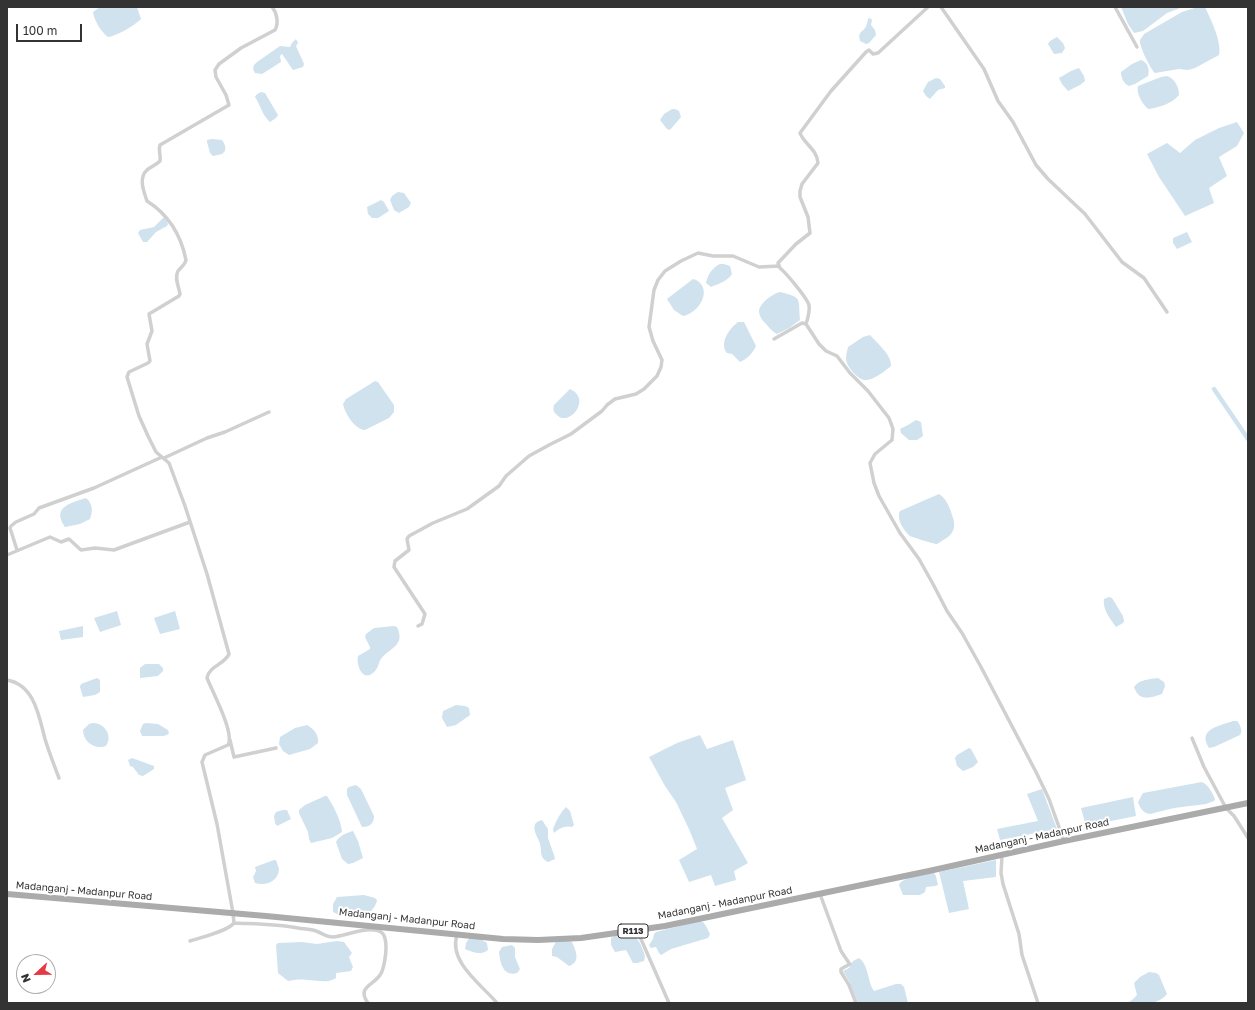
<!DOCTYPE html>
<style>
body{margin:0}
#map{position:relative;width:1255px;height:1010px;overflow:hidden;background:#fff;font-family:"Golos Text",sans-serif}
canvas{display:block}
.frame{position:absolute;inset:0;border:8px solid #333;pointer-events:none}
.north{position:absolute;left:16px;top:954px;width:40px;height:40px;box-sizing:border-box;background:#fff;border:1px solid #adadad;border-radius:50%;rotate:248deg;font-size:11px;font-weight:700;line-height:16px;text-align:center;color:#333}
.north::after{content:'';display:block;margin:auto;width:14px;height:18px;background:#e63946;clip-path:polygon(50% 0,100% 100%,50% 72%,0 100%)}
.scale{position:absolute;left:16px;top:24px;width:66px;height:18px;box-sizing:border-box;border:2px solid #333;border-top:0;padding-left:5px;font-size:12px;line-height:14px;white-space:nowrap;color:#333;-webkit-text-stroke:3px #fff;paint-order:stroke}
</style>
<div id="map">
<canvas width="1255" height="1010"></canvas>
<div class="frame"></div>
<div class="north">N</div>
<div class="scale">100 m</div>
</div>
<script>
const c = document.querySelector('canvas').getContext('2d');
c.lineJoin = 'round';
function fillPath(path, color) { c.fillStyle = color; c.fill(path, 'evenodd'); }
function stroke(path, color, width, dash) { c.strokeStyle = color; c.lineWidth = width; c.lineCap = dash ? 'butt' : 'round'; c.setLineDash(dash || []); c.stroke(path); }
function drawText(font, color, halo, rows, align = 'center') {
  c.font = font + ' "Golos Text",sans-serif'; c.lineWidth = 4; c.setLineDash([]); c.textBaseline = 'middle'; c.strokeStyle = halo; c.fillStyle = color; for (const [text, x, y, turn = 0] of rows) {
    c.save(); c.translate(x, y); c.rotate((+turn || 0) * Math.PI / 180); c.textAlign = isNaN(turn) ? turn : align; if (halo) c.strokeText(text, 0, 0); c.fillText(text, 0, 0); c.restore();
  }
}
fillPath(new Path2D(`
 M100 7H137L141 19C135 25 117 36 108 37 101 32 94 20 93 12Z
 M1121 7H1183L1167 13 1143 31 1134 33 1128 24Z
 M1198 7H1205C1211 20 1222 42 1219 55L1195 68 1188 70 1179 69 1155 73C1151 70 1139 46 1140 40 1141 38 1143 36 1144 34L1182 12Z
 M870 18 872 20 871 25 875 30 876 35 869 43 866 44 860 41 859 36C862 28 866 32 868 19Z
 M1057 37 1063 43 1065 48 1062 53 1054 54 1048 44 1050 41Z
 M296 39 298 43 296 46 304 64 303 67 293 70 282 54 280 56 281 62 262 74 255 73 253 69 254 65 257 62 280 46 290 47 292 43Z
 M1141 60C1148 62 1150 70 1148 76L1135 84 1129 86C1124 84 1121 78 1121 72L1132 64Z
 M1079 68 1084 76 1085 81 1080 85 1068 91 1062 84 1059 78 1071 71Z
 M1167 76C1175 79 1179 87 1179 95 1173 103 1158 108 1148 109 1142 104 1136 93 1138 86L1161 77Z
 M936 78 940 79 945 86V88L938 90 930 99 926 96 923 91 928 82Z
 M261 92 265 93 278 115 276 118 270 122C262 115 261 106 255 97L256 95Z
 M672 109H675L679 111 681 117 670 130 667 129 660 120 664 114Z
 M1237 122 1244 133 1237 146 1219 157 1227 176 1209 188 1214 203 1185 216 1159 177 1147 154 1167 143 1180 153 1195 140 1219 128Z
 M212 139 222 140C225 144 226 147 225 151L222 154 213 156 210 153 207 142V140Z
 M398 192 404 193 411 203 409 207 399 213 394 210 390 200 392 196Z
 M381 200 384 202 389 211 378 218H372L368 214 367 207Z
 M164 217 167 221 168 224 167 226 156 232 147 242H143L138 233 140 230 154 227Z
 M1187 232 1192 242 1177 249 1173 243V238Z
 M720 264H724L730 266 732 274C728 281 718 284 711 287L706 283C708 274 712 268 720 264Z
 M693 279C697 280 698 281 701 284 710 296 696 314 683 316L674 310 667 299Z
 M780 292C803 298 798 297 800 320L789 328 777 334C773 332 770 329 767 325 764 322 759 317 759 311 760 303 772 294 780 292Z
 M738 322H744L756 346C753 353 747 359 740 362L732 354 727 353C719 343 729 329 738 322Z
 M870 335C877 343 892 355 891 366 886 370 873 381 865 380 859 380 849 369 847 363 845 358 847 352 848 347L863 337Z
 M375 381 378 382 394 405V412L389 418 365 430C354 429 345 413 343 404L346 399Z
 M570 389C593 399 568 429 556 414 553 411 553 409 554 405Z
 M916 420 921 422 923 436 917 440H909L901 433 900 429 908 425Z
 M939 494C946 498 950 508 952 515 956 525 955 533 945 539 943 540 939 543 937 544 934 544 912 537 910 536 904 531 896 519 900 511Z
 M86 498C93 504 93 511 90 519L80 524 65 527C51 507 71 503 86 498Z
 M1109 597 1112 598 1123 616 1124 621 1123 623 1116 627C1111 620 1102 609 1104 599Z
 M117 611 121 625 100 632 94 618Z
 M175 611 180 629 160 634 154 618Z
 M83 626V637L61 640 59 631Z
 M394 626 397 627C406 646 389 648 381 659 378 664 378 669 373 673 362 682 356 664 358 656L370 649V647L365 637 366 634 374 628Z
 M145 664H159L163 668V671L158 676 140 678V668Z
 M97 678 100 680V692L95 695 83 697 80 687 81 684Z
 M1158 678 1164 682 1165 686 1162 694C1151 698 1139 702 1134 687 1138 680 1150 679 1158 678Z
 M456 705 465 706 469 708 470 715 456 725 447 727 442 718 443 711Z
 M1233 721H1237C1240 724 1243 731 1240 735L1214 747 1209 748C1197 729 1219 726 1233 721Z
 M93 723C105 723 113 736 106 746 95 750 83 742 83 730L89 724Z
 M146 723 158 724 168 730 169 733 167 735 163 736H142L140 731 143 724Z
 M307 725C314 729 319 735 318 743L310 749 289 755 283 751 279 744 280 737 295 728Z
 M700 735 707 749 733 740 746 780 725 788 733 810 722 818 748 863 734 871 736 880 715 886 711 875 689 882 679 860 697 849 689 829 676 802 665 786 649 757 677 743Z
 M969 748 971 749 978 762 973 767 963 771 957 766 955 758 957 755Z
 M132 758 154 766V769L143 776 139 775 133 767 130 766 128 760Z
 M1202 782C1209 786 1212 792 1215 799L1214 801 1206 804 1174 808 1150 814C1143 813 1140 808 1138 802L1143 793Z
 M356 785 361 789 374 816C374 824 369 827 362 827L347 795V789L349 787Z
 M1042 789 1057 829 1000 840 997 829 1038 821 1027 794Z
 M325 796H327C334 807 341 820 342 832L332 838 311 843 309 839 308 832 299 813V810L305 805Z
 M1133 797 1136 816 1086 826 1081 808Z
 M566 807 570 811 574 825 572 827C565 825 558 829 554 833L553 829C556 821 560 813 566 807Z
 M283 810H287L291 819 277 826 275 823 274 816 276 812Z
 M542 820 548 829V838L554 855 555 859 548 862C538 857 543 850 539 841 536 834 529 823 542 820Z
 M353 831 358 841 363 858 353 863 348 864 342 859 336 842C339 836 346 833 353 831Z
 M274 860H276L279 869C278 882 266 886 255 883L253 877 256 871 255 867Z
 M996 860V877L963 881 969 909 949 913 939 872Z
 M934 873 936 876 938 885 935 886 926 887 925 892 920 895H903L899 885C902 877 925 874 934 873Z
 M364 895 375 898 377 900C376 907 370 913 364 915 353 911 350 914 339 915L333 912V904L337 897Z
 M699 921 703 922 706 926 710 934 708 938 671 949 661 955 659 953 656 947 651 948 649 945 653 939 654 934 656 932Z
 M616 935C630 935 637 933 642 948 644 953 646 956 644 961L637 963H633L626 950 615 952 611 945V938Z
 M470 937H477L487 943 488 950C480 956 473 952 465 949L466 943Z
 M557 940H566L572 942C576 951 581 962 569 966L557 957 552 956V949Z
 M337 941 344 942 352 953 349 957 353 967 351 971 336 973V978C328 984 316 980 307 980 301 979 294 980 288 981L278 973 276 945 278 943 302 942 317 944Z
 M512 945 515 948V957L520 969 517 973C503 977 500 962 499 952L502 947Z
 M859 958C869 965 867 981 874 991L896 984H901L904 987 908 1003H858L849 981 843 971 849 968 853 961Z
 M1149 972 1156 973 1159 975 1167 994C1158 1006 1140 1003 1127 1003L1132 1000 1137 995 1134 983 1140 977Z`), '#cfe2ee');
stroke(new Path2D(`
 M1214 389 1248 439`), '#cfe2ee', 4.5);
stroke(new Path2D(`
 M941 7 984 69 998 101 1013 122 1036 165 1048 179 1085 214 1122 262 1144 278 1167 312
 M1115 7 1137 47
 M806 324C808 318 810 312 809 305 807 298 787 274 780 268L778 263 796 244 810 233 808 217 800 197V191L802 184 818 163C817 149 804 144 800 133L831 91 866 52 869 50 873 54 878 53 928 7
 M774 339 802 323 806 324 819 344 826 351 837 356 850 373 868 391 889 418 893 429 892 440 875 454 870 463 874 483 879 496 900 533 919 559 933 584 947 611 962 633 981 667 1036 772 1049 799 1064 841
 M164 458 207 438 225 432 269 412
 M17 550 10 528 11 526 16 522 34 514 39 508 94 488 162 457
 M7 555 50 537 61 542 69 539 81 550 95 548 114 550 190 522
 M418 626 422 624 425 614 394 567 395 561 409 550 407 539 409 536 433 523 467 509 499 486 506 476 529 456 549 445 571 434 602 411 607 405 615 399 636 394 644 389 657 376 661 367 662 360 653 341 649 327 654 290 658 280 665 271 681 261 698 253 713 256H733L759 267 779 266
 M7 680C35 685 39 717 45 739 49 752 54 765 59 778
 M1192 738 1204 767 1226 808 1234 816 1248 838
 M230 740 234 757 276 748
 M1002 856 1001 873 1003 884 1019 934 1022 955 1038 1003
 M820 894 841 951 849 963 850 964 841 969V972L849 985 856 1003
 M234 923C255 924 277 924 298 928 303 929 310 929 316 931 322 933 326 937 333 937 345 936 370 925 381 932 386 935 386 943 386 948 386 954 384 970 380 975 374 985 356 987 368 1003
 M637 930 669 1003
 M457 935C448 962 482 985 497 1003
 M190 941C202 937 226 932 234 923L233 913 217 824 202 762 205 755 228 745C235 733 212 691 207 678 209 666 225 664 229 654L207 574 185 506 169 463 156 452 148 436 139 416 127 377 129 372 148 363 150 361 147 344 152 331 149 314 179 296 180 294C179 287 174 278 178 271 181 267 185 265 186 260 181 235 169 215 147 201 144 192 138 178 147 170 151 167 156 165 160 161 161 155 158 150 160 145L229 105 226 95 216 77 215 70 219 64 241 48 275 30C279 23 277 13 272 7`), '#d0d0d0', 3.5);
stroke(new Path2D(`
 M7 894 266 916 503 939 538 940 581 938 665 926 929 871 1064 841 1248 803`), '#ababab', 6);
for (const [x, y, w] of [
 [633,931,30]
]) { const box = new Path2D(); box.roundRect(x - w / 2, y - 7, w, 14, 3); c.fillStyle = '#fff'; c.fill(box); stroke(box, '#333', 1); }
drawText('bold 9px', '#333', null, [
 ["R113",633,931]
]);
drawText('10px', '#333', '#fff', [
 ["Madanganj - Madanpur Road",1042,836,-12],
 ["Madanganj - Madanpur Road",84,891,5],
 ["Madanganj - Madanpur Road",725,903,-11],
 ["Madanganj - Madanpur Road",407,919,6]
]);
</script>
